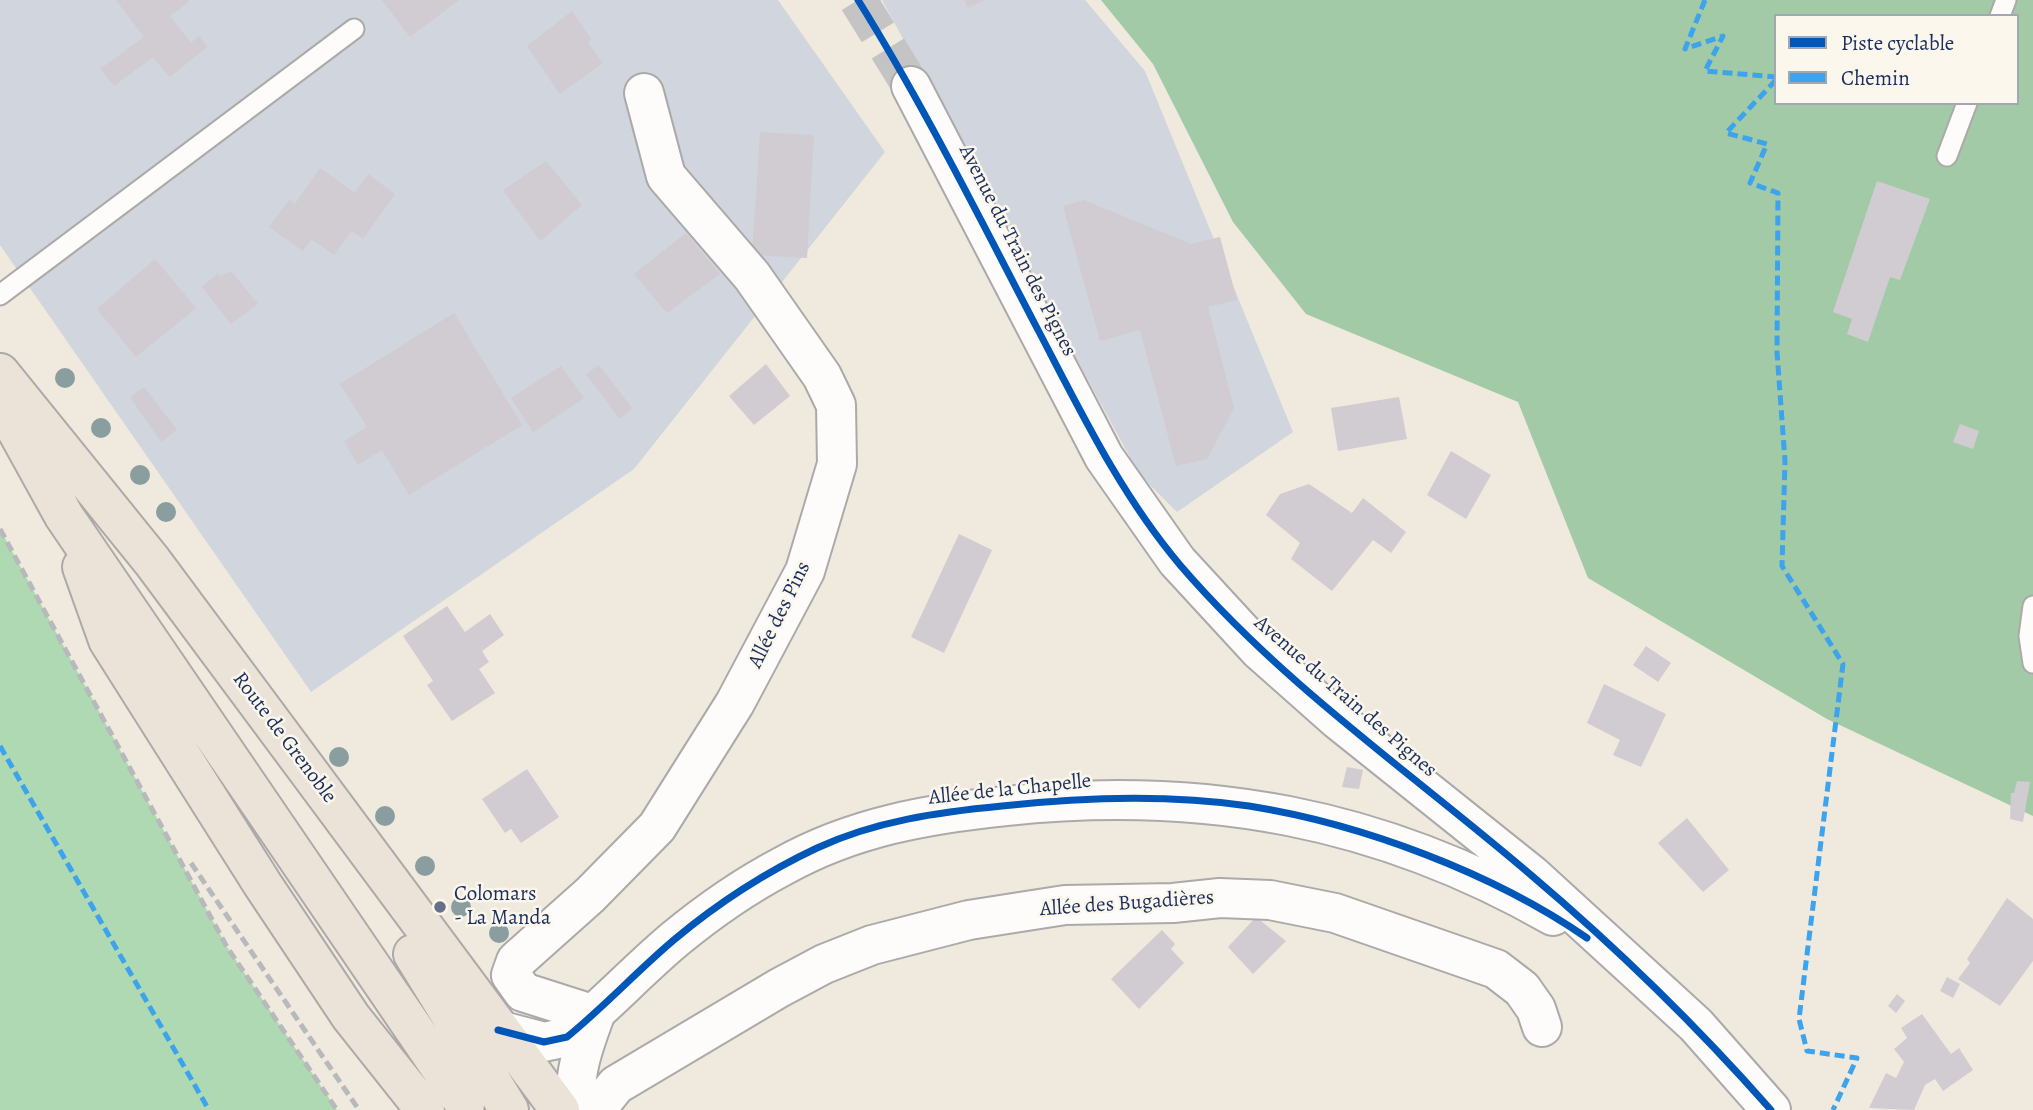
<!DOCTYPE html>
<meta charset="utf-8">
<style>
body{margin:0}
#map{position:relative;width:2033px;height:1110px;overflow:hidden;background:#f0e9de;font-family:Alegreya,serif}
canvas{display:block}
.legend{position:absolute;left:1774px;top:14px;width:245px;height:91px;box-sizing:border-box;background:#fbf7ec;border:2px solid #a1a7b3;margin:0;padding:9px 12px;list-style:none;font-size:21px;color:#1b2f5e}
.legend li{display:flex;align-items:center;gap:14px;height:35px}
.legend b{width:35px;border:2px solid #a1a7b3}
</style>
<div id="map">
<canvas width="2033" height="1110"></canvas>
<ul class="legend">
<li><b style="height:9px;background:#0057b8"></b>Piste cyclable</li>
<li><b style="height:9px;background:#3da3ed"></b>Chemin</li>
</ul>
</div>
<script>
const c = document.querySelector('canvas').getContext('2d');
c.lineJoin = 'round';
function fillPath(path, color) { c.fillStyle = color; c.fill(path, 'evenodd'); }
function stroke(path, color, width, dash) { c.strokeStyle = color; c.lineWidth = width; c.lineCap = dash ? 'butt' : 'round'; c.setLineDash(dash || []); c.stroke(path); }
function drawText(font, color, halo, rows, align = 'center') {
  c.font = font + ' Alegreya,serif'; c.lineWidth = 5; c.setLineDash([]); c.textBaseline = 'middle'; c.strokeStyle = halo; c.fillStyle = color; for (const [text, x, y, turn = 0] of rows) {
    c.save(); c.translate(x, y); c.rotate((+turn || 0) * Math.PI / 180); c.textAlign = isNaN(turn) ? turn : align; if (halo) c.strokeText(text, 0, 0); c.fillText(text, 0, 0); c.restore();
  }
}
fillPath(new Path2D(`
 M0 0H778L885 152 634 469 311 692 0 245Z
 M882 0H1085L1145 71 1293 432 1177 512 1139 474Z`), '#d0d5de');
fillPath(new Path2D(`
 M0 529 227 947 337 1110H0Z`), '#afd9b2');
fillPath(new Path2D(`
 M1101 0H2033V816L1827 719 1588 578 1518 402 1306 314 1233 222 1153 64ZM1776 16H2017V103H1776Z`), '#a2caa6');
fillPath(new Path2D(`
 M116 0H188L189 2 170 16 191 43 199 36 207 47 170 77 153 57 114 86 100 69 144 37Z
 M382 0H459L410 37Z
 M964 0H985L968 8Z
 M572 11 591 39 588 43 603 63 560 94 527 46Z
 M760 132 814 135 807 258 752 255Z
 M546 161 582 205 540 241 503 190Z
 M320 168 355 193 368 174 395 194 363 239 352 231 334 255 311 239 303 251 269 227 289 200 295 204Z
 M1877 181 1930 199 1900 280 1890 277 1868 342 1847 334 1852 319 1833 312Z
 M1084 200 1191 244 1220 237 1237 300 1208 307 1234 408 1207 459 1176 466 1140 330 1100 341 1063 206Z
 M686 233 720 274 667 313 634 274Z
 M155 259 196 308 136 357 97 309Z
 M231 271 258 304 231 324 202 287 218 273 220 276Z
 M454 313 522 425 409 495 382 450 358 465 344 441 367 427 340 384Z
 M766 364 790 396 754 425 729 396Z
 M599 365 632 408 620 419 586 374Z
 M561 366 584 398 533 432 511 398Z
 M144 387 177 430 161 442 130 397Z
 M1399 397 1407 439 1338 451 1331 408Z
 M1960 424 1979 431 1973 449 1953 442Z
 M1451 451 1491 475 1466 519 1427 495Z
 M1309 484 1352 513 1363 498 1406 532 1391 553 1373 540 1332 591 1291 559 1300 543 1266 515 1280 494Z
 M959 534 992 550 944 653 911 637Z
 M447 606 465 632 490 614 504 635 482 651 489 662 479 669 495 693 452 721 427 685 433 681 403 636Z
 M1646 646 1671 663 1658 682 1633 665Z
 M1604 684 1666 714 1641 767 1613 755 1620 740 1587 723Z
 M1347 767 1363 770 1359 789 1342 787Z
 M527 769 559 817 521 843 511 829 505 833 482 799Z
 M2017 781 2030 782 2023 822 2010 819 2011 793H2014Z
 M1687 818 1729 870 1703 892 1658 843Z
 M2007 898 2033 919V961L2000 1006 1958 979 1970 963 1967 959Z
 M1256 917 1286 941 1253 974 1228 947Z
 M1162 930 1175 944 1171 949 1184 963 1139 1009 1111 979Z
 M1947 977 1960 984 1953 998 1940 991Z
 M1897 994 1905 1001 1896 1013 1888 1006Z
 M1922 1014 1951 1054 1959 1048 1973 1070 1943 1091 1935 1079 1925 1085 1914 1110 1869 1108 1886 1073 1896 1078 1904 1062 1894 1049 1907 1038 1901 1028Z`), '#d1ccd1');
stroke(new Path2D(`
 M858 0 911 86`), '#c5c4c4', 38, [38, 19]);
const lane = new Path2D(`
 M2000 16 2006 0
 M1947 156 1967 103
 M0 295 354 29
 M2033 606 2029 636 2033 663`);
const street = new Path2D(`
 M911 86 1104 457 1177 561 1259 650 1338 720 1532 875 1696 1025 1771 1110
 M595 1015 523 992 511 975 516 961 590 895 657 827 735 703 805 571 837 464 836 405 822 376 752 276 666 176 644 93
 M498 1030 544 1042 567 1037C605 1006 638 970 675 939 709 911 745 886 783 866 853 827 927 814 1006 806 1203 785 1380 817 1553 916
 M576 1110C573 1075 583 1047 595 1015
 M596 1110 616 1085 779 988 824 964 872 945 969 920 1065 905 1173 903 1220 898 1270 900 1335 913 1496 969 1522 989 1536 1009 1542 1027`);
const primary = new Path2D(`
 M0 373 152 561 560 1110
 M1 402 64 516 465 1104
 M82 567 108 640 263 885 351 1017 425 1110
 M413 954 509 1110`);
stroke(lane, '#abaaa9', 23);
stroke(street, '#abaaa9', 42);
stroke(primary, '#abaaa9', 42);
stroke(lane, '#fdfcfa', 19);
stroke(street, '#fdfcfa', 38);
stroke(primary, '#ebe3d7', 38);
stroke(new Path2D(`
 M0 529 227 947 337 1110
 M191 863 359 1110`), '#b7b9bc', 5, [10, 5]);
stroke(new Path2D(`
 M1705 0 1685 49 1723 36 1705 71 1776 77
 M1776 80 1726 133 1767 144 1750 183 1778 193 1777 352 1785 461 1782 566 1843 664 1799 1019 1807 1051 1857 1058 1833 1110
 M0 746 209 1110`), '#3da3ed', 5, [10, 5]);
stroke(new Path2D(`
 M858 0C924 106 979 217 1037 328 1080 410 1120 494 1180 565 1283 685 1412 773 1531 875 1617 948 1697 1026 1771 1110
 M498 1030 544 1042 567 1037C605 1006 638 970 675 939 718 903 766 872 817 848 875 821 939 812 1002 806 1084 797 1167 794 1249 806 1362 824 1493 873 1587 938`), '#0057b8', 7);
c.fillStyle = '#8a9d9f';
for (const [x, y] of [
 [65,378],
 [101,428],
 [140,475],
 [166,512],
 [339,757],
 [385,816],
 [425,866],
 [461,907],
 [499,933]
]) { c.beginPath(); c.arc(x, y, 10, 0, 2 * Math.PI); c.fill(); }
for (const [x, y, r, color] of [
 [440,907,7,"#66708b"]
]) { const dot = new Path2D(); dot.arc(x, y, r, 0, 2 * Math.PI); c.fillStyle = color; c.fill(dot); stroke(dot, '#fbf7ec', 2.5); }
drawText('21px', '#1b2f5e', '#fbf7ec', [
 ["Avenue du Train des Pignes",1017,251,63],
 ["Allée des Pins",780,615,-64],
 ["Avenue du Train des Pignes",1345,697,41],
 ["Route de Grenoble",284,738,53],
 ["Allée de la Chapelle",1010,790,-6],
 ["Allée des Bugadières",1127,904,-4]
]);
drawText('21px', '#1b2f5e', '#fbf7ec', [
 ["Colomars",454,895],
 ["- La Manda",454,919]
], 'left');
</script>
